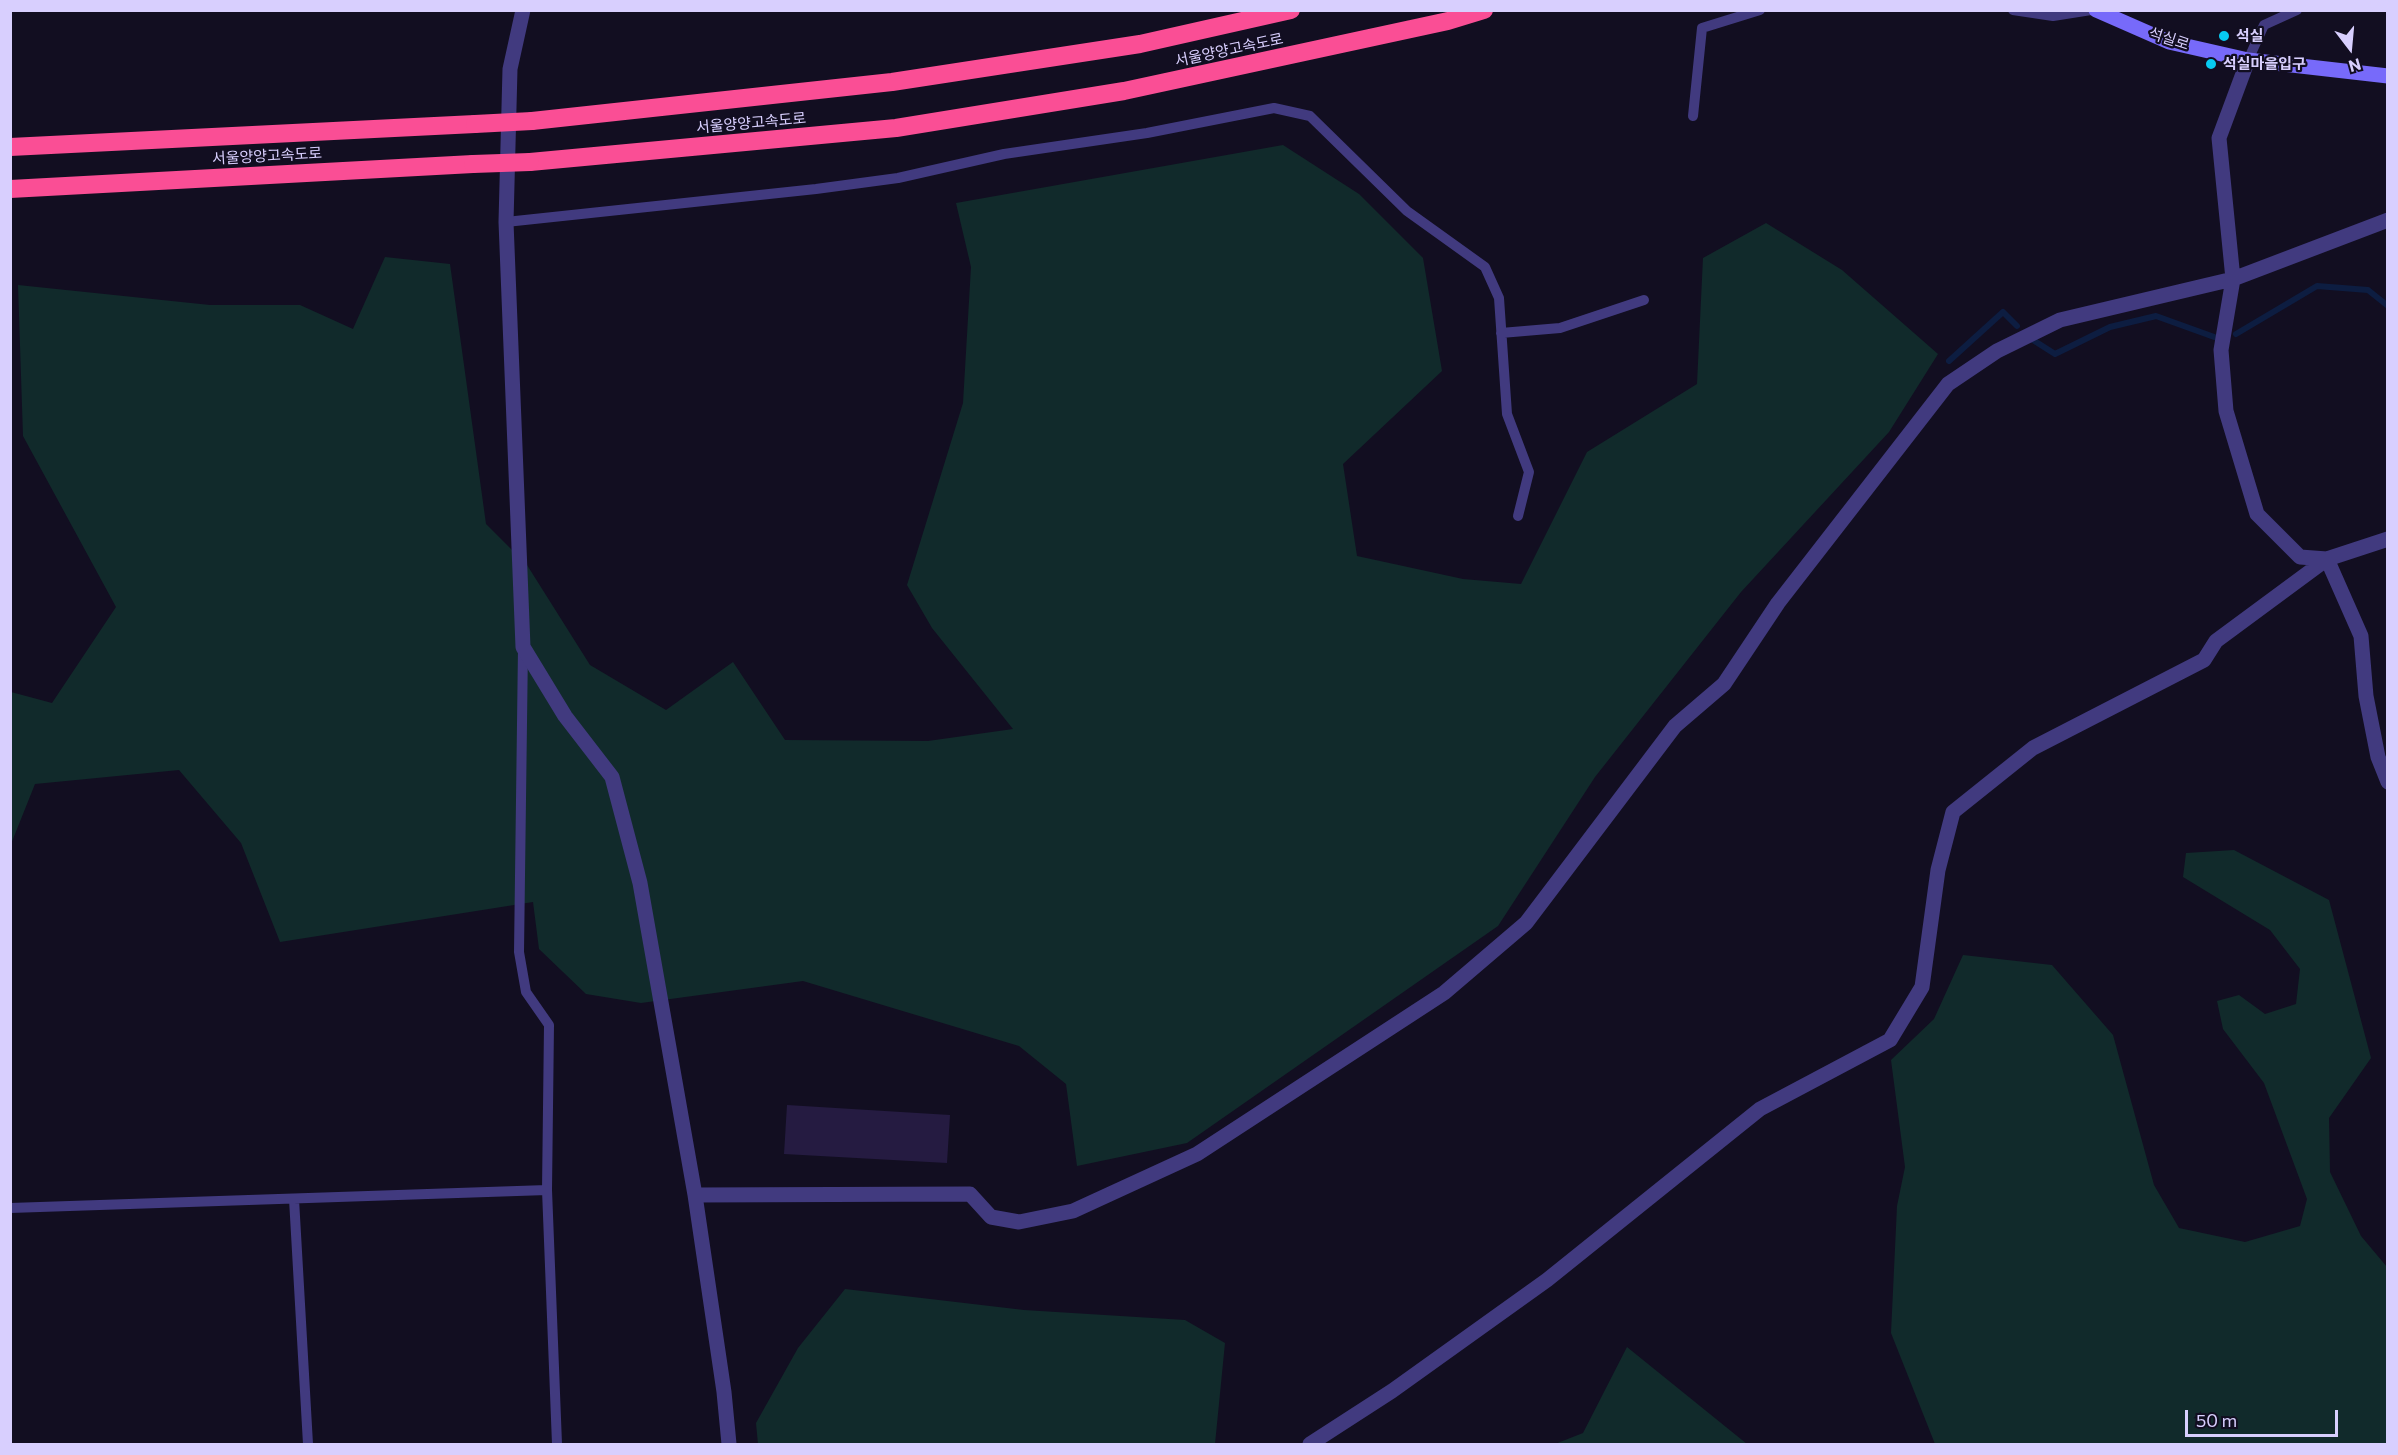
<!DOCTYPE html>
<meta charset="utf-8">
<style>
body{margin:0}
#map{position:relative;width:2398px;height:1455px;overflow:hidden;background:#120e21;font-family:Commissioner,sans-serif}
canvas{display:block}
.frame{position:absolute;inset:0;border:12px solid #d8cffe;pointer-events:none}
.north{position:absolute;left:2320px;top:18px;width:60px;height:60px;-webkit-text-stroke:4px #120e21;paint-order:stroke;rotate:164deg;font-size:16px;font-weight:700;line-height:24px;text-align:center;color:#d8cffe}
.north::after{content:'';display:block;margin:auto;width:21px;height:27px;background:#d8cffe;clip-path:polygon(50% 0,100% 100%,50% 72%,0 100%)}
.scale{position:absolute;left:2185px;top:1410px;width:153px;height:27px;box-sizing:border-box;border:3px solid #d8cffe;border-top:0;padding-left:8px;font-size:18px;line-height:21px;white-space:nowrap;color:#d8cffe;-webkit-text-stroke:4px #120e21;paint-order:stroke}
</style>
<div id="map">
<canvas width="2398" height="1455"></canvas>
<div class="frame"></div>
<div class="north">N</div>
<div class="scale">50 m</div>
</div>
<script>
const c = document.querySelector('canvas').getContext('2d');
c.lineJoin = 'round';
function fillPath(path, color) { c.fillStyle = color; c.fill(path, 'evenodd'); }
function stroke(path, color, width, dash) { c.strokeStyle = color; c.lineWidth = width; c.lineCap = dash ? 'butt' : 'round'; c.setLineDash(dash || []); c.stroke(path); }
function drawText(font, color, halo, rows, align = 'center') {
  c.font = font + ' Commissioner,"Noto Sans KR",sans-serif'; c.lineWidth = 4.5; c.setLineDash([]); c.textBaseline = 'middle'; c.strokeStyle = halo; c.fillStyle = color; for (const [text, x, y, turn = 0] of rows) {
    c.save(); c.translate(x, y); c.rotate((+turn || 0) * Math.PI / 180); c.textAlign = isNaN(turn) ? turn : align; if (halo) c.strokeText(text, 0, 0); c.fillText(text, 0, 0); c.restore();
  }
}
fillPath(new Path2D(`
 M1283 145 1359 194 1423 258 1442 371 1343 464 1357 556 1463 579 1521 584 1587 452 1697 384 1703 258 1766 223 1842 270 1938 354 1889 432 1741 592 1595 777 1498 926 1187 1143 1077 1166 1066 1084 1019 1046 803 981 641 1003 586 994 539 949 533 902 280 942 241 843 179 770 35 784 11 844V692L52 703 116 607 23 436 18 285 210 305H300L353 329 385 257 450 264 486 524 527 565 590 665 666 710 733 662 785 740 928 741 1013 729 932 628 907 585 963 403 971 267 956 203Z
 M2234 850 2329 900 2371 1058 2329 1118 2330 1172 2361 1236 2387 1267V1444H1935L1891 1333 1897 1206 1905 1167 1891 1060 1934 1019 1963 955 2052 965 2113 1035 2154 1185 2179 1228 2245 1242 2300 1226 2307 1199 2264 1083 2223 1029 2217 1001 2239 995 2265 1014 2296 1004 2300 969 2270 930 2183 877 2186 853Z
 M845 1289 1024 1310 1185 1320 1225 1343 1215 1444H758L756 1423 798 1348Z
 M1627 1347 1747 1444H1555L1583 1433Z`), '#112a2b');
stroke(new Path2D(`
 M2236 334 2317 286 2368 290 2388 306
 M2033 340 2055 354 2110 327 2156 316 2217 338
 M1949 361 2003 312 2017 326`), '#0d1d41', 6);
fillPath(new Path2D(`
 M787 1105 950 1115 947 1163 784 1154Z`), '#251b41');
stroke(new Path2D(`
 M2013 10 2053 16 2091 10
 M2248 60 2264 25 2297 10
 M1693 116 1702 28 1760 10
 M506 222 816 189 898 178 1004 154 1147 133 1274 108 1310 116 1407 211 1485 267 1499 298 1507 414 1529 472 1518 516
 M1501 333 1560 328 1644 300
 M523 647 519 952 526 992 549 1025 547 1190 557 1444
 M294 1199 308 1444
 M10 1208 547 1190`), '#413a7f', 10);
stroke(new Path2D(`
 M523 10 510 69 506 222 523 647 565 716 612 777 640 883 695 1195 724 1392 729 1444
 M2248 60 2219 138 2233 279 2221 350 2226 411 2257 514 2300 557 2327 559 2361 636 2366 696 2378 757 2388 782
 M695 1195 970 1194 991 1217 1019 1222 1073 1211 1197 1154 1444 993 1526 923 1675 726 1724 684 1778 603 1948 384 1997 351 2060 320 2233 279 2388 220
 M1310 1444 1392 1391 1547 1280 1760 1109 1890 1040 1922 987 1938 870 1953 812 2033 748 2204 660 2216 641 2327 559 2388 539`), '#413a7f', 15);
stroke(new Path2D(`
 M2096 10 2169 42 2248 60 2388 76`), '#776afa', 15);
stroke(new Path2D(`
 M532 121 892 82 1140 44 1291 10
 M10 147 475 124
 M530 162 896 128 1124 91 1448 21 1484 10
 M10 189 473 164`), '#fa4e95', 18);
stroke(new Path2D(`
 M475 124 532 121
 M473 164 530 162`), '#fa4e95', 18);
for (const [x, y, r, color] of [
 [2224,36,6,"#07cbf2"],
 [2211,64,6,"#07cbf2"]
]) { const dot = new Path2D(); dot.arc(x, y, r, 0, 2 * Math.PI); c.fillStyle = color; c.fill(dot); stroke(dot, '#120e21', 2); }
drawText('bold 15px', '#d8cffe', '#120e21', [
 ["석실",2236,36],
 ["석실마을입구",2223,64]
], 'left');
drawText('15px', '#d8cffe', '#120e21', [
 ["석실로",2169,39,18],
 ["서울양양고속도로",1229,50,-12],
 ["서울양양고속도로",751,123,-5],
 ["서울양양고속도로",267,156,-3]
]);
</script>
